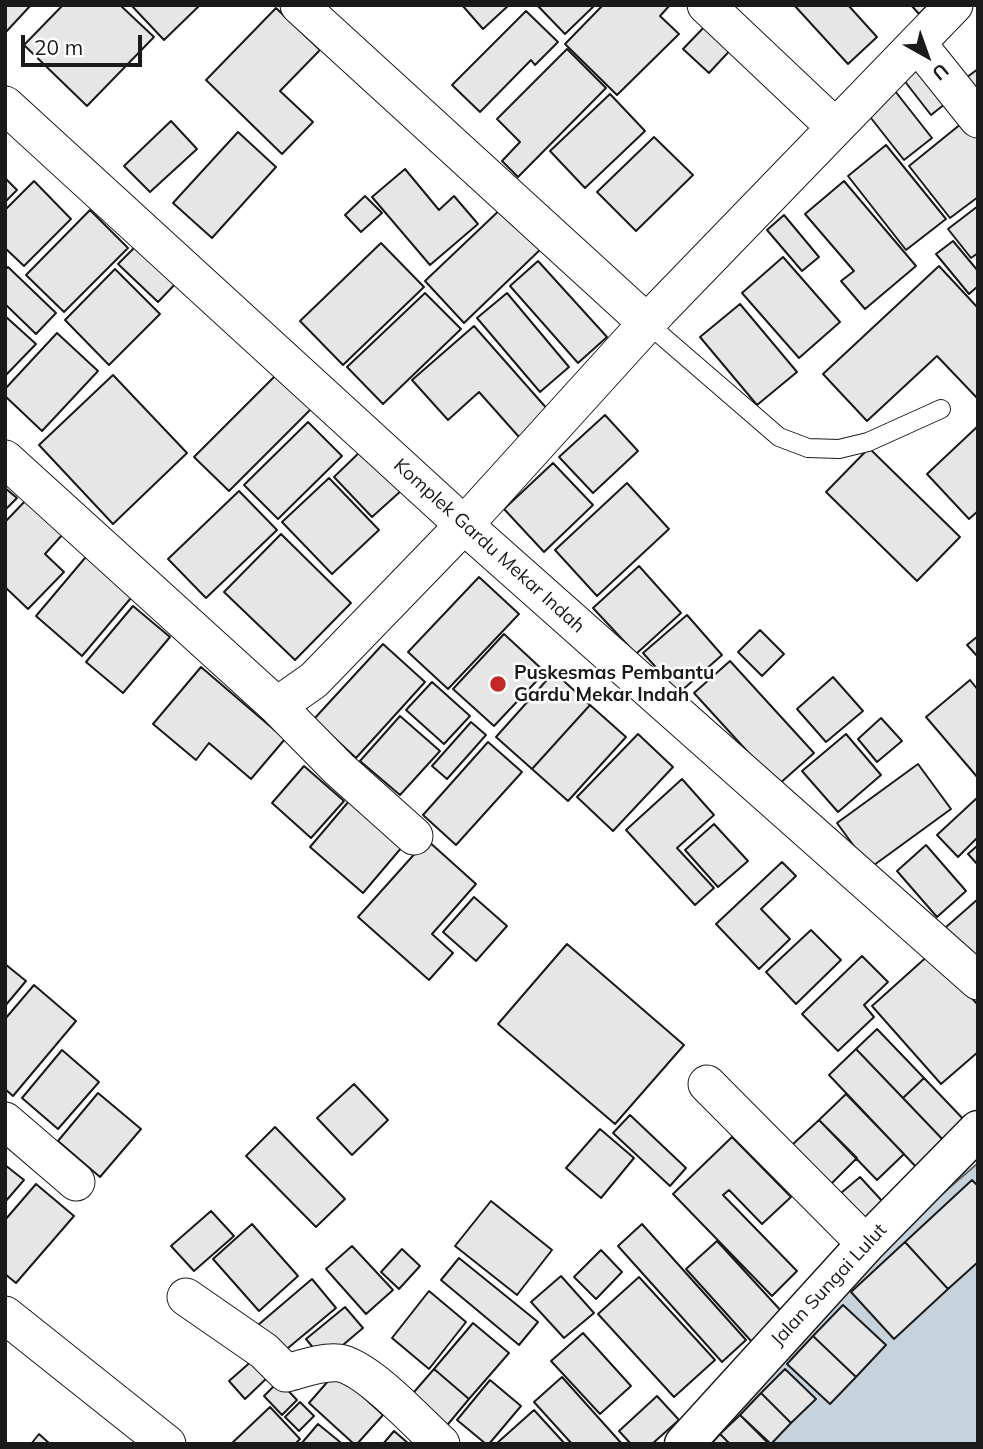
<!DOCTYPE html>
<style>
body{margin:0}
#map{position:relative;width:983px;height:1449px;overflow:hidden;background:#fff;font-family:Mulish,sans-serif}
canvas{display:block}
.frame{position:absolute;inset:0;border:7px solid #1a1a1a;pointer-events:none}
.north{position:absolute;left:892px;top:21px;width:70px;height:70px;-webkit-text-stroke:5px #fff;paint-order:stroke;rotate:140deg;font-size:19px;font-weight:700;line-height:28px;text-align:center;color:#1a1a1a}
.north::after{content:'';display:block;margin:auto;width:24px;height:32px;background:#1a1a1a;clip-path:polygon(50% 0,100% 100%,50% 72%,0 100%)}
.scale{position:absolute;left:21px;top:35px;width:121px;height:32px;box-sizing:border-box;border:4px solid #1a1a1a;border-top:0;padding-left:9px;font-size:21px;line-height:24px;white-space:nowrap;color:#1a1a1a;-webkit-text-stroke:5px #fff;paint-order:stroke}
</style>
<div id="map">
<canvas width="983" height="1449"></canvas>
<div class="frame"></div>
<div class="north">U</div>
<div class="scale">20 m</div>
</div>
<script>
const c = document.querySelector('canvas').getContext('2d');
c.lineJoin = 'round';
function fillPath(path, color) { c.fillStyle = color; c.fill(path, 'evenodd'); }
function stroke(path, color, width, dash) { c.strokeStyle = color; c.lineWidth = width; c.lineCap = dash ? 'butt' : 'round'; c.setLineDash(dash || []); c.stroke(path); }
function drawText(font, color, halo, rows, align = 'center') {
  c.font = font + ' Mulish,sans-serif'; c.lineWidth = 5; c.setLineDash([]); c.textBaseline = 'middle'; c.strokeStyle = halo; c.fillStyle = color; for (const [text, x, y, turn = 0] of rows) {
    c.save(); c.translate(x, y); c.rotate((+turn || 0) * Math.PI / 180); c.textAlign = isNaN(turn) ? turn : align; if (halo) c.strokeText(text, 0, 0); c.fillText(text, 0, 0); c.restore();
  }
}
const water = new Path2D(`
 M978 1163V1444H702L717 1424 934 1201Z`);
fillPath(water, '#c6d2dc');
stroke(water, '#6a6a6a', 2);
const building = new Path2D(`
 M5 5H31L5 33Z
 M63 5H120L154 37 87 106 24 45Z
 M131 5H200L164 40Z
 M462 5H509L483 29Z
 M537 5H595L565 34Z
 M603 5H670L660 16 679 34 617 95 565 44Z
 M794 5H848L877 37 848 64Z
 M911 5H928L919 14Z
 M276 8 320 50 280 91 313 122 282 154 206 80Z
 M526 11 558 42 535 65 531 60 480 112 452 85Z
 M708 23 734 46 709 73 683 49Z
 M567 49 606 88 518 177 502 161 520 142 497 119Z
 M922 65 950 100 931 115 903 79Z
 M978 69V99L963 80Z
 M895 91 932 138 904 160 867 113Z
 M610 94 645 131 585 188 550 151Z
 M967 119 978 133V197L950 218 909 166Z
 M171 121 197 149 150 192 124 166Z
 M238 132 276 167 212 238 173 203Z
 M654 137 693 175 636 231 597 192Z
 M886 145 946 219 906 250 848 176Z
 M405 169 439 210 454 196 478 224 430 265 372 197Z
 M5 178 17 190 5 202Z
 M34 181 71 219 24 266 5 248V210Z
 M844 181 916 266 865 309 841 281 854 271 805 214Z
 M365 196 382 213 361 232 345 215Z
 M506 204 545 245 464 323 425 281Z
 M978 206V253L971 258 948 229Z
 M90 210 128 248 64 312 26 275Z
 M784 215 819 257 802 271 767 230Z
 M142 240 181 278 158 302 118 264Z
 M953 241 978 271V286L969 294 936 254Z
 M381 243 424 287 343 365 300 321Z
 M783 257 840 322 799 358 742 293Z
 M538 261 607 337 578 363 510 286Z
 M939 266 978 308V399L937 356 867 421 823 374Z
 M8 267 56 313 36 334 5 304V270Z
 M115 269 160 314 109 365 65 320Z
 M425 293 461 329 383 404 347 367Z
 M507 293 569 367 540 392 477 318Z
 M740 304 797 372 757 405 700 337Z
 M5 316 36 344 5 376Z
 M474 326 549 411 519 437 479 392 448 420 412 380Z
 M57 333 98 371 42 431 5 396V389Z
 M278 373 312 408 229 491 194 457Z
 M113 375 187 453 113 524 39 445Z
 M605 415 638 451 593 493 559 457Z
 M308 422 342 456 278 519 244 485Z
 M978 426V511L969 519 927 474Z
 M364 448 402 490 372 517 334 477Z
 M869 448 960 537 917 581 826 492Z
 M553 463 593 505 544 552 504 509Z
 M329 478 379 530 332 574 282 522Z
 M627 483 669 529 597 596 555 550Z
 M5 488 17 498 5 510Z
 M239 491 277 530 206 598 168 559Z
 M27 499 63 534 45 554 64 572 28 609 5 587V522Z
 M281 534 351 603 295 660 224 592Z
 M90 552 136 592 82 656 36 616Z
 M639 566 681 613 636 654 593 608Z
 M479 577 519 614 448 689 408 652Z
 M133 606 170 637 123 693 86 662Z
 M687 615 722 655 679 693 643 653Z
 M760 630 784 654 762 676 738 652Z
 M504 634 545 672 494 726 453 689Z
 M978 636V657L967 645Z
 M383 644 425 682 356 758 314 719Z
 M730 661 814 753 778 785 694 693Z
 M201 667 285 739 251 779 209 743 196 760 153 724Z
 M554 672 590 705 532 769 496 737Z
 M833 677 863 711 826 742 797 709Z
 M970 680 978 690V778L926 717Z
 M432 682 470 716 444 744 406 710Z
 M590 705 626 737 568 801 532 769Z
 M400 716 440 751 400 795 360 761Z
 M881 718 902 741 877 762 858 739Z
 M471 722 486 735 447 779 432 766Z
 M638 734 673 767 613 831 577 797Z
 M846 734 881 775 838 812 802 771Z
 M488 742 522 772 456 845 423 815Z
 M918 764 951 809 870 868 837 823Z
 M304 766 344 801 311 838 272 803Z
 M682 779 714 815 677 848 714 888 695 905 626 830Z
 M978 797V837L958 857 937 835Z
 M349 801 402 847 363 893 310 847Z
 M714 824 748 861 718 887 685 850Z
 M427 840 476 884 432 934 453 953 429 980 358 917Z
 M926 845 966 891 937 917 897 871Z
 M978 845V865L968 854Z
 M782 862 796 876 761 909 790 939 759 969 716 924Z
 M474 897 507 926 476 961 443 932Z
 M978 899V964L945 928Z
 M811 930 841 960 796 1004 766 972Z
 M567 944 684 1045 615 1124 498 1024Z
 M931 953 978 1005V1052L941 1084 872 1006Z
 M862 956 888 982 864 1005 874 1017 838 1051 802 1014Z
 M5 964 26 981 5 1006Z
 M34 985 76 1021 13 1096 5 1089V1019Z
 M877 1029 924 1078 903 1098 856 1049Z
 M856 1049 946 1143 918 1169 829 1075Z
 M62 1050 99 1082 58 1129 22 1098Z
 M924 1078 967 1123 946 1143 903 1098Z
 M354 1084 388 1120 352 1155 317 1118Z
 M98 1093 141 1129 100 1177 58 1141Z
 M846 1094 904 1154 877 1180 819 1120Z
 M630 1115 686 1168 670 1186 613 1133Z
 M819 1120 857 1158 830 1185 792 1145Z
 M275 1127 345 1199 316 1227 246 1156Z
 M600 1129 634 1158 601 1198 566 1168Z
 M732 1137 791 1197 762 1224 729 1190 723 1195 797 1271 772 1296 673 1194Z
 M5 1165 24 1180 5 1202Z
 M860 1177 883 1202 865 1219 841 1193Z
 M972 1180 978 1186V1262L948 1289 905 1242Z
 M36 1184 74 1216 16 1283 5 1274V1220Z
 M491 1201 552 1250 517 1295 455 1246Z
 M211 1211 234 1236 194 1271 171 1246Z
 M252 1224 298 1276 259 1311 213 1259Z
 M642 1224 746 1340 722 1362 618 1246Z
 M717 1241 783 1313 752 1342 686 1269Z
 M905 1242 948 1289 894 1339 851 1292Z
 M352 1246 393 1290 366 1314 326 1269Z
 M402 1249 420 1266 399 1289 381 1272Z
 M601 1250 622 1272 596 1299 574 1277Z
 M459 1258 538 1322 519 1345 441 1280Z
 M561 1276 594 1313 564 1338 531 1302Z
 M639 1277 715 1360 674 1397 598 1314Z
 M312 1279 336 1308 282 1353 258 1325Z
 M429 1291 466 1322 429 1369 392 1338Z
 M843 1305 886 1345 856 1377 813 1336Z
 M345 1307 363 1328 324 1361 306 1339Z
 M473 1323 509 1353 469 1399 434 1369Z
 M583 1333 631 1386 600 1414 551 1361Z
 M813 1336 856 1377 830 1404 787 1364Z
 M254 1359 269 1376 245 1399 229 1381Z
 M434 1369 469 1399 444 1429 408 1399Z
 M785 1369 816 1399 791 1423 761 1393Z
 M336 1372 383 1415 357 1444H354L309 1403Z
 M562 1377 622 1444H572L534 1402Z
 M490 1380 521 1406 489 1444H486L457 1420Z
 M279 1381 297 1400 282 1415 264 1396Z
 M761 1393 791 1423 771 1444 740 1415Z
 M657 1396 679 1420 652 1444H631L619 1431Z
 M300 1402 314 1416 299 1431 285 1417Z
 M270 1407 300 1439 295 1444H231Z
 M534 1410 565 1444H496Z
 M740 1415 769 1444H730L720 1434Z
 M318 1424 340 1442 338 1444H301Z
 M394 1431 409 1444H383Z
 M39 1434 50 1444H31Z
 M720 1434 730 1444H711Z`);
fillPath(building, '#e6e6e6');
stroke(building, '#1a1a1a', 2);
const service = new Path2D(`
 M647 323 779 437 808 448 839 449 868 442 941 409`);
const minor = new Path2D(`
 M299 5 647 323
 M706 5 834 126
 M917 43 978 119
 M5 105 464 525 978 981
 M5 459 277 706 314 680 464 525 658 311 954 5
 M277 706 339 769 414 836
 M707 1084 866 1244
 M5 1121 76 1182
 M186 1297 264 1351 286 1373C302 1369 322 1361 339 1363 367 1367 418 1423 441 1444
 M5 1315 167 1444`);
const primary = new Path2D(`
 M684 1444 866 1244 978 1130`);
stroke(service, '#1a1a1a', 20);
stroke(minor, '#1a1a1a', 39);
stroke(primary, '#1a1a1a', 41);
stroke(service, '#fff', 18);
stroke(minor, '#fff', 37);
stroke(primary, '#fff', 38);
for (const [x, y, r, color] of [
 [498,684,9,"#c62828"]
]) { const dot = new Path2D(); dot.arc(x, y, r, 0, 2 * Math.PI); c.fillStyle = color; c.fill(dot); stroke(dot, '#fff', 2.5); }
drawText('19px', '#1a1a1a', '#fff', [
 ["Komplek Gardu Mekar Indah",489,546,42],
 ["Jalan Sungai Lulut",829,1285,-47]
]);
drawText('bold 19px', '#1a1a1a', '#fff', [
 ["Puskesmas Pembantu",514,673],
 ["Gardu Mekar Indah",514,695]
], 'left');
</script>
